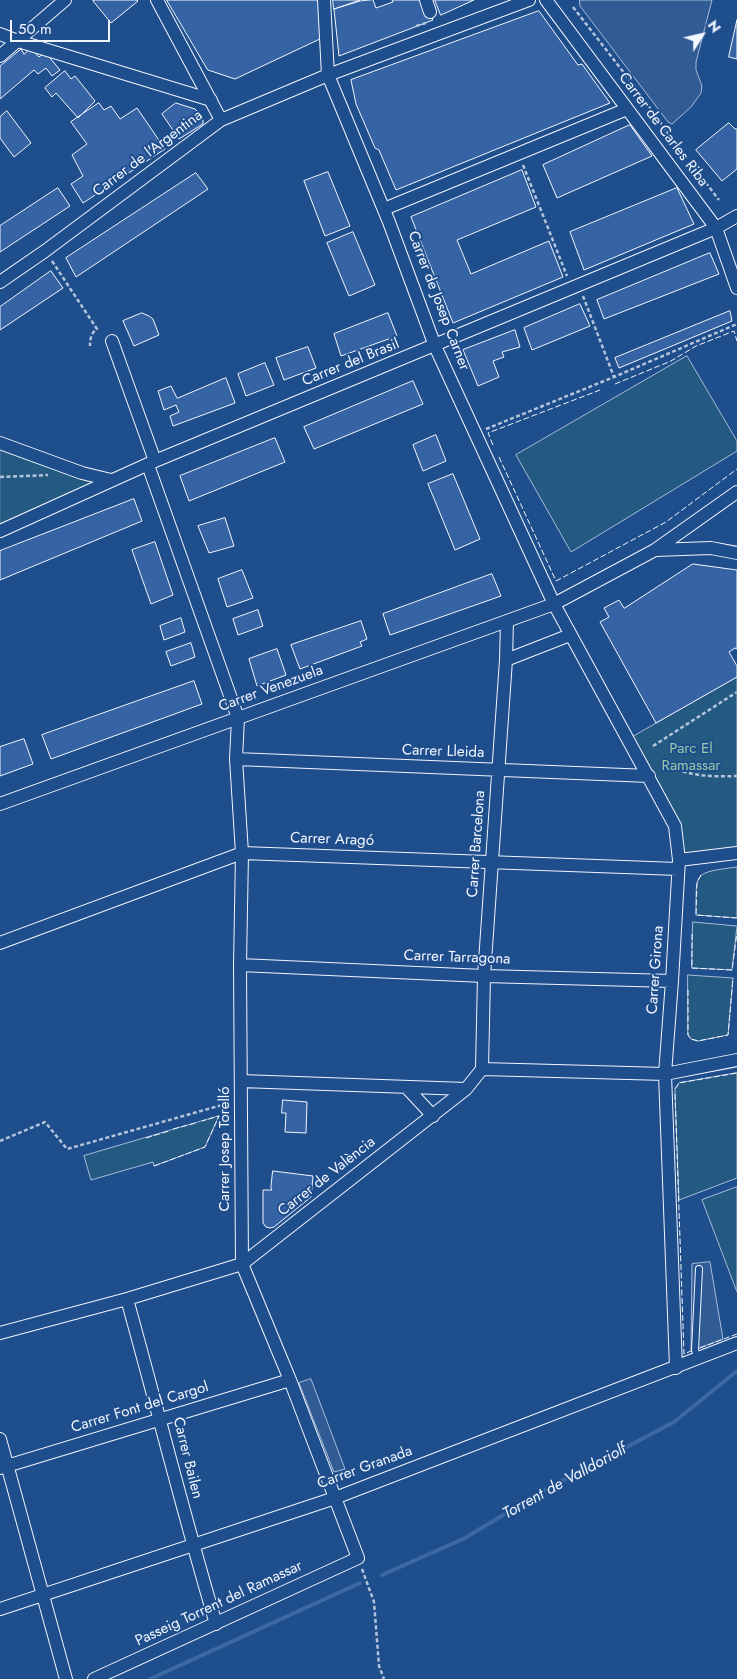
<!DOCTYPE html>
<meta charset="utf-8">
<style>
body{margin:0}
#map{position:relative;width:737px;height:1679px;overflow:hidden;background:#1f4e8c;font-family:Jost,sans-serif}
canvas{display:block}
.north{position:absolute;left:677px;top:10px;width:50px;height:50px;-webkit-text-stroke:4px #1f4e8c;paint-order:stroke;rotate:55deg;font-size:14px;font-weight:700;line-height:20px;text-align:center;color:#f2f6ff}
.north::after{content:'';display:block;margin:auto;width:18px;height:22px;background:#f2f6ff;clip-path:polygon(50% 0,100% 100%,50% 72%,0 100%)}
.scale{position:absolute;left:10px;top:20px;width:100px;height:22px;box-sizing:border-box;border:2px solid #f2f6ff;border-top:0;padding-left:6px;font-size:15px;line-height:18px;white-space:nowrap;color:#f2f6ff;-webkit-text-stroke:4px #1f4e8c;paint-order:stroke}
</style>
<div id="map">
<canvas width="737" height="1679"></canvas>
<div class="north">N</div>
<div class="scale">50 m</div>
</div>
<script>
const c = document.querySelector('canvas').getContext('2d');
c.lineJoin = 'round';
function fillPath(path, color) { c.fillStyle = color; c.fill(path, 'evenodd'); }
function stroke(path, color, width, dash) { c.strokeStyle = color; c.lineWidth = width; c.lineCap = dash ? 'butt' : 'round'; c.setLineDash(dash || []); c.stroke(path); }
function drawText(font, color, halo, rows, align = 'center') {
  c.font = font + ' Jost,sans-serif'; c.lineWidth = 4; c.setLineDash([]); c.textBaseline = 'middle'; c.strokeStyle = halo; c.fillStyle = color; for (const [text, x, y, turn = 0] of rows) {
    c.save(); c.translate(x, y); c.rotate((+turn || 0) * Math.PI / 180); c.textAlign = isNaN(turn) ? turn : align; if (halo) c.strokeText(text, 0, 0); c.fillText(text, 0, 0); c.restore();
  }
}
const green = new Path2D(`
 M687 356 737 441V451L571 552 516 455Z
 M0 443 111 480 0 531Z
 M737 677V853L679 860 675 826 629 739Z
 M737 867V918L696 915C696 871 693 873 737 867Z
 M693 922 737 926 732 970 692 968Z
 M688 975 733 978 728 1035 698 1041 691 1039 688 1035Z
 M737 1073V1178L679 1200 675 1094V1089L679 1083Z
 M219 1116 205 1147 154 1166 153 1162 91 1180 84 1156Z
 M737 1187V1292L702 1200Z`);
fillPath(green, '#245a82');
stroke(green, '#a8bbd7', 1);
const parking = new Path2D(`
 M580 0H712L696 62V70L702 86 701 93 691 107 672 124 668 122 580 6Z
 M710 1262 723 1339 691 1351 692 1264Z
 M311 1379 345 1469 334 1472 299 1383Z`);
fillPath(parking, '#305b95');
stroke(parking, '#a8bbd7', 1);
stroke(new Path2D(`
 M382 1575 465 1538 543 1491 674 1422 737 1371
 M150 1679 360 1583`), '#3b69a3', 4);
const building = new Path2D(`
 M95 0H137L138 1 111 23 93 1Z
 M167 0H320L322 38 235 79 208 70Z
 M333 0H360L334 9Z
 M373 0 376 8 393 2 392 0H426L433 20 339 56 334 9 360 1Z
 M435 0H474L441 15Z
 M539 11 578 65 582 64 610 103 396 190 379 150 375 148 356 104 351 80Z
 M737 20V59L729 57Z
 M31 48 39 57 45 52 60 70 52 76 46 68 38 74 34 70 0 99V66L21 49 24 54Z
 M65 71 71 79 75 76 95 101 78 118 56 93 52 97 45 88Z
 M99 103 104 110 111 106 120 119 137 108 165 149 83 203 71 184 83 176 72 155 87 144 71 122Z
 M176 103 195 109 199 113 203 120V124L179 139 162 114Z
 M7 111 31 143 14 157 0 138V117Z
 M729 123 735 129H737V169L722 181 696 150Z
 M630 125 652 156 557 198 543 165Z
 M522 170 536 207 457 240 471 274 549 241 563 277 453 323 411 217Z
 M328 172 350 226 325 236 304 181Z
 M196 173 208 189 76 277 66 258Z
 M58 188 70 206 0 252V226Z
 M677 188 694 224 584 270 570 232Z
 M353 232 375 285 349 296 327 243Z
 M710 253 719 274 604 319 597 300Z
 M51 271 63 288 0 330V307Z
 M580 304 590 326 532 350 524 328Z
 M730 311 732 321 619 368 615 358Z
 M142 313 149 316 153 319 159 335 134 346 123 321Z
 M388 313 397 336 341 356 334 334Z
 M515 330 520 347 502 352 504 357 493 361 499 377 478 386 463 350Z
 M308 347 316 368 284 380 276 358Z
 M265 363 274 385 246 396 238 374Z
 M226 378 235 403 173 426 170 416 179 412 176 405 164 410 158 391 171 386 177 398Z
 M413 381 423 404 314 449 304 427Z
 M436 435 446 461 423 471 413 445Z
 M275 438 285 462 189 501 180 476Z
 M453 474 480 539 455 550 428 484Z
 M134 499 142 521 0 580V551Z
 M225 518 234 546 209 553 198 526Z
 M155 542 173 595 151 604 132 550Z
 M693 564 737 570V649L735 648 729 652 737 666V677L656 723 600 622 609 617 604 608 619 600 624 608Z
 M242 570 253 598 227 607 218 579Z
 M492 574 501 596 390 635 383 614Z
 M258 610 263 626 238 635 233 619Z
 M181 618 185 632 164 640 160 626Z
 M361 621 367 639 360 642 362 646 300 669 291 645Z
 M191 643 195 657 171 666 166 652Z
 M277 649 286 675 257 686 249 659Z
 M194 681 202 704 51 759 42 735Z
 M24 739 33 764 0 776V747Z
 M283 1100 307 1102 306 1133 285 1132 286 1113H282Z
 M273 1171 313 1176 311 1197 274 1227 270 1228 266 1227 263 1223V1190H272L271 1188Z`);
fillPath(building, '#3563a3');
stroke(building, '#f2f6ff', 1);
const lane = new Path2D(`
 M698 1359 695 1350 699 1269`);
const street = new Path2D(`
 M157 0 221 120
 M324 0 328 75 389 222 435 346 554 604 675 826 679 860 672 981 665 1074 676 1368
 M426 0 430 12
 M546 0 716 228 737 288
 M0 34 18 41 211 100
 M0 56 65 0
 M384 209 627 109
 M0 282 45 251 221 120 328 75 529 0
 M112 341 155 461
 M0 443 82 473 111 480
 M0 531 155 461 716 228 737 216
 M655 550 711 548 737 553
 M506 660 570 635
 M236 759 649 776
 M0 804 554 604 655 550 737 492
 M679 860 737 853
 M0 943 242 853 678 869
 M240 965 484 976 672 981
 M482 1069 484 976 506 660 507 621
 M482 1069 665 1074 737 1060
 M241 1081 466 1089
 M407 1088 433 1116
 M127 1299C157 1407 184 1516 216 1624
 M0 1333 127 1299 242 1264 466 1089 482 1069
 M0 1439 66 1679
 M0 1468 290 1380
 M0 1609 335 1498 737 1343
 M94 1679 358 1558 290 1380 242 1264 240 965 242 853 236 759 238 718 148 465`);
stroke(lane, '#f2f6ff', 8);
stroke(street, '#f2f6ff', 14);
stroke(new Path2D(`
 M573 7 635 87
 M416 26 426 23
 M648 105 675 143
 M690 162 719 200
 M523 165 567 276
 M52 261 97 329C91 333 90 339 90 346
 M583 296 614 377
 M486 429 614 377 737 324
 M0 477 48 475
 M653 746 737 692
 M664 765C691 776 708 777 737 776
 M0 1141 45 1122 67 1149 222 1105H230
 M362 1569 374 1602 379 1666 384 1679`), '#b3c4dc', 2.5, [4, 2.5]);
stroke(lane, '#1f4e8c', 6);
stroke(street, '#1f4e8c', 12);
stroke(new Path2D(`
 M615 384 671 361 696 346 734 331 737 341
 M493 445 488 433 600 390
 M499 457 556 581 666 522 737 469
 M701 875 697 882 696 915 737 918
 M692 934V968L732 970 737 933
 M688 990V1035L691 1039 698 1041 728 1035 733 978
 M675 1089 679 1083 737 1073
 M675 1094 684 1354 691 1351
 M173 1129 196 1123
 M146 1138 169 1131
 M154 1166 205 1147 219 1116 202 1121
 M700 1348 737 1334`), '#f2f6ff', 1, [6, 2.5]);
drawText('15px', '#f2f6ff', '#1f4e8c', [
 ["Carrer de Carles Riba",663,130,53],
 ["Carrer de l'Argentina",148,154,-37],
 ["Carrer de Josep Carner",438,301,69],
 ["Carrer del Brasil",351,363,-22],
 ["Carrer Venezuela",271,689,-20],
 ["Carrer Lleida",443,752,2],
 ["Carrer Aragó",332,840,2],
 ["Carrer Barcelona",477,844,-86],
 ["Carrer Tarragona",457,958,2],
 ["Carrer Girona",656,970,-86],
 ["Carrer Josep Torelló",225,1149,-90],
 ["Carrer de València",327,1177,-38],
 ["Carrer Font del Cargol",140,1408,-17],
 ["Carrer Bailen",187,1458,76],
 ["Carrer Granada",365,1468,-20],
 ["Passeig Torrent del Ramassar",219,1604,-25]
]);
drawText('15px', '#97c8a6', '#1f4e8c', [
 ["Parc El",691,749],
 ["Ramassar",691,766]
]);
drawText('italic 16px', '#f2f6ff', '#1f4e8c', [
 ["Torrent de Valldoriolf",565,1482,-29]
]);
</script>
